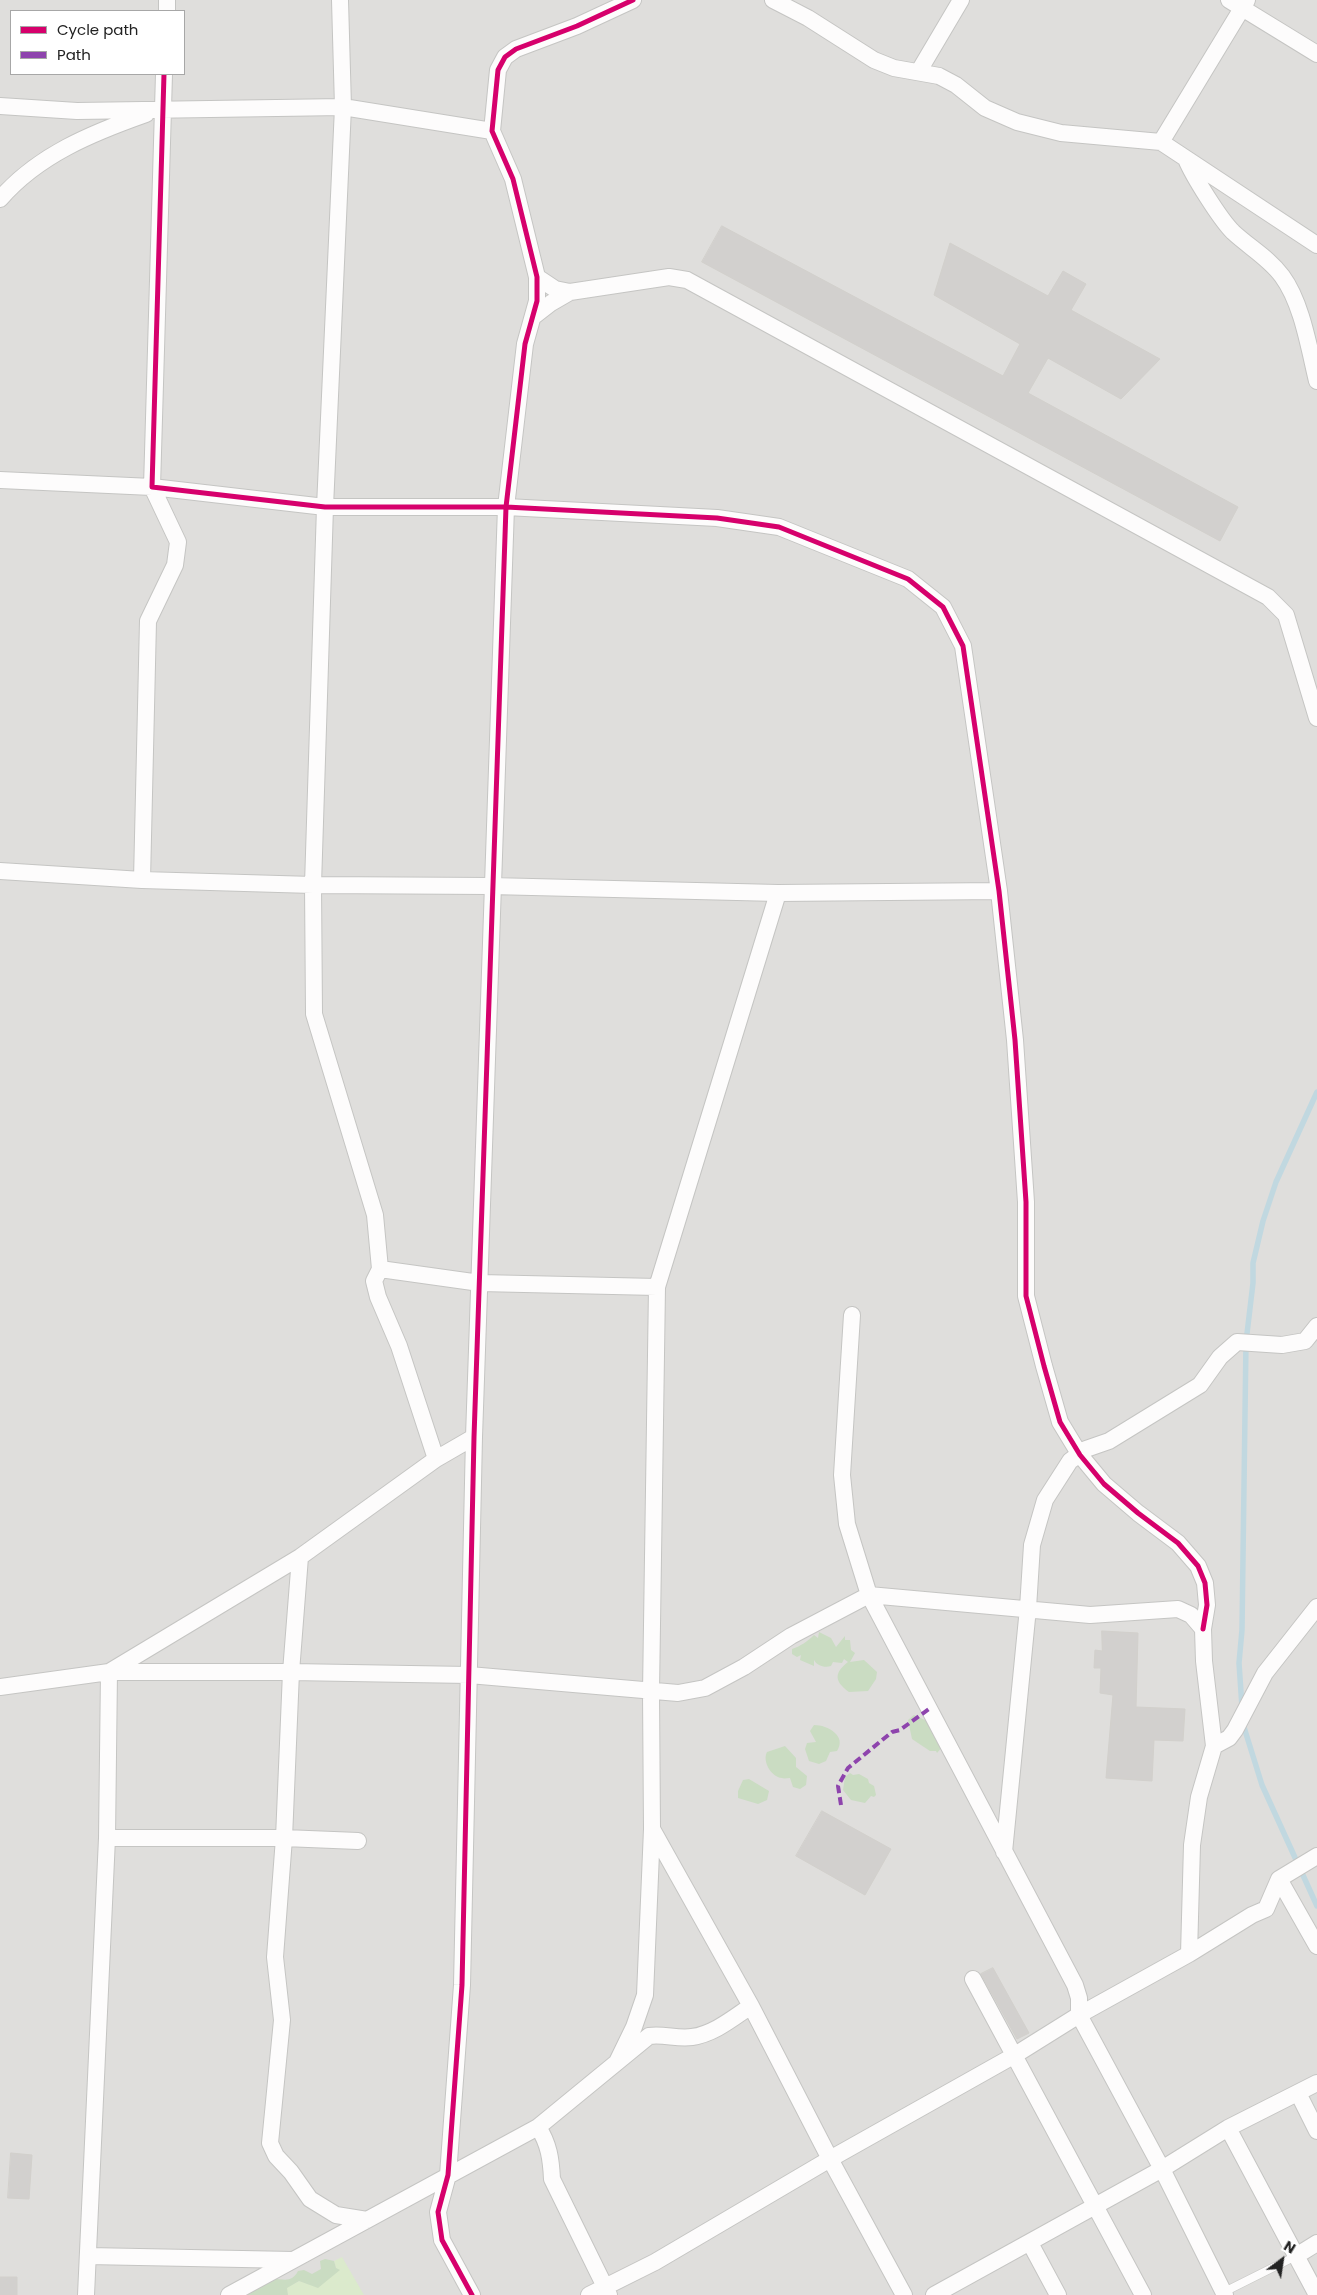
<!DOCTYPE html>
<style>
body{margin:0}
#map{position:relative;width:1317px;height:2295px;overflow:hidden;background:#efeeeb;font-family:Poppins,sans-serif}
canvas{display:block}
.legend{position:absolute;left:10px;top:10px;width:175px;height:65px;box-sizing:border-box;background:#fff;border:1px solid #a7a7a7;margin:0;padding:6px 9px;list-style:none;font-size:15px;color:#222}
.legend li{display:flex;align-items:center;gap:10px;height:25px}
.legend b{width:25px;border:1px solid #a7a7a7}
.north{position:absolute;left:1257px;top:2235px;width:50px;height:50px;-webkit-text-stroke:4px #fff;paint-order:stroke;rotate:31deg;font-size:14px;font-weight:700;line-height:20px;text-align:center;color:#222}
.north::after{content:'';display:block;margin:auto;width:18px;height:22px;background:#222;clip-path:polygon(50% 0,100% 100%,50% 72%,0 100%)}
</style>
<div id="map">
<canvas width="1317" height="2295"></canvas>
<ul class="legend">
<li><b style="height:6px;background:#d6006c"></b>Cycle path</li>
<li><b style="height:6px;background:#8e44ad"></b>Path</li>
</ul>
<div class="north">N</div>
</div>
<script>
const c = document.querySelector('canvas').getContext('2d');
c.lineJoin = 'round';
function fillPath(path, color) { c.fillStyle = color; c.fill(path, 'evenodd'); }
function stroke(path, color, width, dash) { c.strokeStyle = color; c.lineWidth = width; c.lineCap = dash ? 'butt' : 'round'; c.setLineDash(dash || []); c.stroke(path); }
fillPath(new Path2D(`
 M0 0H1317V2295H0ZM11 11H184V74H11Z`), '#dfdedc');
fillPath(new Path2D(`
 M342 2257 364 2295H288L286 2288 299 2281 318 2287 336 2268 334 2261Z`), '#dbeacc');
fillPath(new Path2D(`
 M819 1632 831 1638 836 1647 845 1636V1640H850L851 1650 855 1653 850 1662 864 1660 877 1672 876 1679 868 1691 849 1692C834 1681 834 1673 848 1662L844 1659 842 1663 833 1662 831 1666C825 1668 817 1666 814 1660V1666L800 1660 801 1655 797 1657 792 1654V1649C801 1646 808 1641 814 1635L818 1638Z
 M914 1715 927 1721 942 1747 937 1753 936 1751H930L912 1739 908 1720Z
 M814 1725C828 1725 847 1736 837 1751L830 1752 826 1761 819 1764 809 1761 805 1749 807 1743 816 1742 810 1731Z
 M785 1746 796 1758V1767L807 1776 806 1785 800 1789 793 1787 790 1778C787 1778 784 1779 782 1778 771 1777 762 1761 767 1752Z
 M850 1773 853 1775 859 1774 868 1779 869 1783 874 1786 876 1795 874 1797 871 1796 865 1803 851 1800 843 1790 845 1777Z
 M749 1779 769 1791 767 1800 758 1804 738 1798V1791L743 1780Z
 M325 2259 334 2261 336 2268 340 2270 318 2288 299 2281 287 2288 288 2295H239C248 2290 257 2283 267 2280 277 2275 290 2287 298 2271L304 2270 312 2274 321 2269 320 2261Z`), '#cadcc2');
stroke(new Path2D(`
 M1242 1707 1239 1663 1242 1630 1246 1342 1253 1283V1263L1263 1221 1276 1182 1317 1092
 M1243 1724 1262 1785 1317 1906`), '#c1d8e0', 5.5);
const building = new Path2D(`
 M722 226 1003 376 1020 344 934 295 950 243 1048 296 1063 271 1086 284 1071 310 1160 359 1121 399 1048 358 1028 393 1238 507 1220 541 702 262Z
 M1102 1631 1138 1633 1136 1707 1185 1709 1183 1741 1154 1740 1152 1781 1106 1778 1113 1695 1100 1693 1101 1668H1094L1095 1650 1102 1651Z
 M822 1811 891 1849 865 1895 796 1856Z
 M993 1968 1029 2033 1017 2039 981 1974Z
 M11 2153 32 2155 29 2199 8 2198Z
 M0 2277H17V2295H0Z`);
fillPath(building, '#d2d0ce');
stroke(building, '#d2d0cc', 1);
const lane = new Path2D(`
 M1222 2293 1296 2256`);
const street = new Path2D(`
 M340 0 343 107 325 507 313 885 314 1014 375 1215 380 1269 374 1281 378 1297 399 1346 436 1459
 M773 0 808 18 874 60 894 68 939 76 956 85 985 108 1017 122 1061 133 1161 142 1317 245
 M1229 0 1317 54
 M167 11V0
 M919 71 961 0
 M164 74 152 487 325 507H506L717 518 779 527 908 579 943 607 963 646 999 891 1015 1040 1026 1202V1296L1044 1366 1060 1422 1080 1455 1104 1484 1138 1513 1178 1543 1198 1566 1205 1583 1207 1605 1203 1629
 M0 106 77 111 343 107 492 131
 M1161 142 1247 0
 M1186 159C1193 176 1220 219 1233 232 1249 247 1269 258 1282 276 1302 303 1309 348 1317 381
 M0 199C38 155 92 133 146 114
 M570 292 669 277 687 280 1268 597 1286 615 1317 718
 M533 317 551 303 570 292 555 289 537 277
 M0 480 152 487 178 542 175 565 148 621 142 880
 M0 871 142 880 313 885 491 886 778 893 999 891
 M380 1269 480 1283 657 1287
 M852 1315 842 1475 847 1524 869 1595 1075 1985 1079 1998V2015L1162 2169 1225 2295
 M300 1557 291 1672 284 1838 275 1957 282 2020 270 2143 276 2156 291 2172 310 2199 336 2215 367 2220
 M0 1687 109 1672H291L469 1675 678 1693 705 1688 744 1667 791 1636 869 1595 1090 1615 1178 1609 1191 1615 1203 1629 1204 1661 1214 1746 1199 1797 1192 1845 1189 1954
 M1214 1746 1229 1738 1235 1730 1265 1673 1317 1607
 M652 1829 751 2006 830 2159 904 2295
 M107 1838H284L358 1841
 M1004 1852 1028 1608 1032 1545 1045 1500 1070 1461 1086 1449 1109 1441 1200 1385 1220 1357 1237 1342 1282 1345 1305 1341 1317 1326
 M1279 1879 1317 1946
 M973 1979 1143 2295
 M617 2062 634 2027 645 1995 652 1829 651 1692 657 1287 778 893
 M1298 2093 1317 2131
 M538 2127C549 2144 551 2159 552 2179L609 2295
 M1228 2128 1317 2295
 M1030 2243 1058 2295
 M88 2256 293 2260
 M1296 2256 1317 2243
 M86 2295 107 1838 109 1672 300 1557 436 1459 474 1437
 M229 2295 538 2127 649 2036C664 2034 677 2039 692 2037 714 2034 733 2018 751 2006
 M472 2295 442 2240 438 2212 448 2175 462 1985 474 1437 506 507 525 344 537 301V277L513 179 492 131 498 70 505 57 516 49 577 26 633 0
 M589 2295 655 2262 830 2159 1015 2055 1079 2015 1189 1954 1252 1915 1266 1909 1279 1879 1317 1856
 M934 2295 1162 2169 1228 2128 1317 2083`);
stroke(lane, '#c5c5c3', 9);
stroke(street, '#c5c5c3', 18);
stroke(lane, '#fdfcfc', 8);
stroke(street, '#fdfcfc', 16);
stroke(new Path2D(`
 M841 1805 838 1786 848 1768 892 1732 900 1730 929 1709`), '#8e44ad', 4, [8, 4]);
stroke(new Path2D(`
 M164 74 152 487 325 507H506L717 518 779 527 908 579 943 607 963 646 999 891 1015 1040 1026 1202V1296L1044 1366 1060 1422 1080 1455 1104 1484 1138 1513 1178 1543 1198 1566 1205 1583 1207 1605 1203 1629
 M472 2295 442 2240 438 2212 448 2175 462 1985 474 1437 506 507 525 344 537 301V277L513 179 492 131 498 70 505 57 516 49 577 26 633 0`), '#d6006c', 5);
</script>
